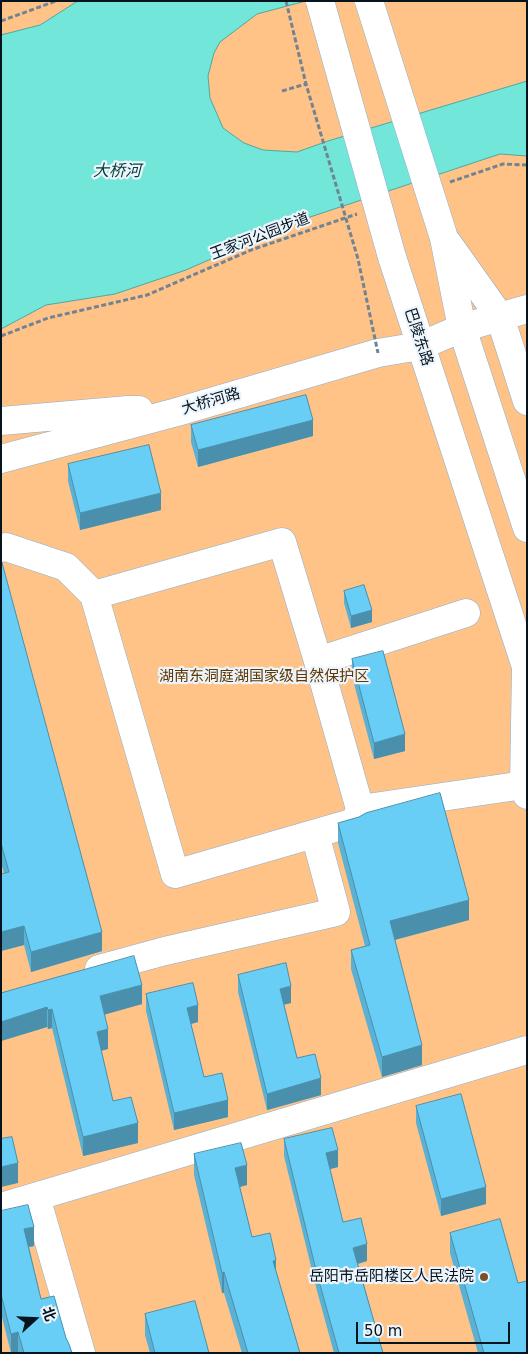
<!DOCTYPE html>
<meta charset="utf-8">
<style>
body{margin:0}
#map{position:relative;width:528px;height:1354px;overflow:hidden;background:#d3eafe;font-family:"DejaVu Sans","Noto Sans SC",sans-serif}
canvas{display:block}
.frame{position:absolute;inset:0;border:2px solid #06141f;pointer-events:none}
.north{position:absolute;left:10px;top:1294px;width:50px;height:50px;-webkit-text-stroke:4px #edf5fc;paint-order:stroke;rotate:70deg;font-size:14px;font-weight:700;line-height:20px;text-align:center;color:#06141f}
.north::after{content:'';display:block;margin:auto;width:18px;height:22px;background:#06141f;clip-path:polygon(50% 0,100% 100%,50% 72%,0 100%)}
.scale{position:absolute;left:356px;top:1322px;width:154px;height:22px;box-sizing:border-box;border:2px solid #06141f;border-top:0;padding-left:6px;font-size:15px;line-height:18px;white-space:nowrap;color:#06141f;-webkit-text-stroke:4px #edf5fc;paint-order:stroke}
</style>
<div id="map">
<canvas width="528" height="1354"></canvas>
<div class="frame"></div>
<div class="north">北</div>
<div class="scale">50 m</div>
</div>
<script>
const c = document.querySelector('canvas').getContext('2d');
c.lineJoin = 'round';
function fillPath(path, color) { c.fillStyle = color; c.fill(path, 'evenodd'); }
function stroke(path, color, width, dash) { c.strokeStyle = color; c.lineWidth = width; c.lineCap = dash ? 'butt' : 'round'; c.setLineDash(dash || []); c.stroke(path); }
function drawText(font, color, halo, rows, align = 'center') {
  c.font = font + ' "DejaVu Sans","Noto Sans SC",sans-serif'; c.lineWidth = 4.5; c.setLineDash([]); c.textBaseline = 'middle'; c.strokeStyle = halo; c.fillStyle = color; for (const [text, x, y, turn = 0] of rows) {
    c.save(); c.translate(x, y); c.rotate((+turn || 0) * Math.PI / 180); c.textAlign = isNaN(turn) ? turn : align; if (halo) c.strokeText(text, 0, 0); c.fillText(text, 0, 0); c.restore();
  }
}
fillPath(new Path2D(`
 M1 1H527V1353H1Z`), '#ffc287');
const water = new Path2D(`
 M78 1H306L257 14 220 42 214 53 208 76 210 98 223 128 244 143 263 150 297 152 328 141 527 81V156L500 154 295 222 186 270 115 294 46 305 1 329V35L40 25Z`);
fillPath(water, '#71e6d9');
stroke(water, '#51a7a1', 1);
const minor = new Path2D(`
 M444 238 500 317 527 401
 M1 421 128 410H139
 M1 459 177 412 378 353 420 346 462 328 527 309
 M1 548 6 547 66 567 94 595
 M466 613 318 661 282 542 94 595 175 874 355 822 360 809 524 785
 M318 661 360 809
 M526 667 524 785 527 795
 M99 969 165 951 336 912 315 834
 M36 1197 81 1353
 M1 1207 527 1050`);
const major = new Path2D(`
 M444 238 462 328 527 528
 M392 257 527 670`);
stroke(minor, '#8bb0d0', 29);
stroke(major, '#8bb0d0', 29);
stroke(new Path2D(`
 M1 21 56 1
 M282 91 306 84
 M450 182 503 164 527 165
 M1 336 48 318 147 295 251 250 357 214`), '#718494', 3, [5, 2.5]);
stroke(minor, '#fff', 28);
stroke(major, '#fff', 28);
const majorBridge = new Path2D(`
 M320 1 392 257
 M369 1 444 238`);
stroke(majorBridge, '#8bb0d0', 29, []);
stroke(new Path2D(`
 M286 1 306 84 358 259 378 353`), '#718494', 3, [5, 2.5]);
stroke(majorBridge, '#fff', 28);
fillPath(new Path2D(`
 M191 425 313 436 198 467 191 442Z
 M68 464 161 510 80 530 68 481Z
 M1 559 102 951 31 972 24 945 1 951V874L4 873 1 863Z
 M344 591 372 622 351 628 344 603Z
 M352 659 405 751 374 759 352 676Z
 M338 823 469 920 395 940 422 1065 382 1077 351 969V950L365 946 338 843Z
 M238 975 291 1003 284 1005 297 1058 321 1095 267 1110 238 992Z
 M1 993 142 1004 104 1014 108 1049 101 1050 113 1101 138 1143 83 1156 52 1028 48 1029 47 1027 1 1041Z
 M146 994 198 1022 191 1024 204 1077 228 1117 174 1130 146 1011Z
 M416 1106 486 1204 441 1216 416 1123Z
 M284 1139 338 1167 330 1169 343 1222 367 1261 358 1264 383 1353H334L317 1291 284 1156Z
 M194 1154 247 1185 240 1187 252 1237 276 1271 300 1353H242L224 1293H222L194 1175Z
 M1 1211 34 1246 29 1247 41 1299 66 1338 72 1353H19L18 1352 11 1353 1 1313Z
 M450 1233 518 1283 527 1353H478L450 1253Z
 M145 1314 209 1353H150L145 1335Z`), '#5ab1d3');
fillPath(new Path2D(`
 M313 420V436L198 467V450Z
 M161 493V510L80 530V513Z
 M372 610V622L351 628V616Z
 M405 734V751L374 759V743Z
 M469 900V920L390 941V921Z
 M24 926V945L1 951V932Z
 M102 932V951L31 972V952Z
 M142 985V1004L100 1016V996Z
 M291 986V1003L280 1005V989Z
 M198 1005V1022L187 1025V1008Z
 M47 1007V1027L1 1041V1022Z
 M52 1009V1028L48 1029V1010Z
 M108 1029V1049L97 1052V1032Z
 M422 1045V1065L382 1077V1057Z
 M321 1078V1095L267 1110V1094Z
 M228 1100V1117L174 1130V1113Z
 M138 1123V1143L83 1156V1137Z
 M338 1150V1167L326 1170V1153Z
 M18 1163V1183L1 1187V1167Z
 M247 1165V1185L235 1188V1168Z
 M486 1187V1204L441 1216V1199Z
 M34 1227V1246L24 1248V1229Z
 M367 1244V1261L353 1265V1248Z
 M276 1260V1280L273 1261Z
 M224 1272V1293H222V1273Z
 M18 1332V1352L11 1353V1334Z`), '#4a90ac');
const building = new Path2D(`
 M306 395 313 420 198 450 191 425Z
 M149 445 161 493 80 513 68 464Z
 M1 559 102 932 31 952 24 926 1 932V874L9 872 1 843Z
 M364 585 372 610 351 616 344 591Z
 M383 651 405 734 374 743 352 659Z
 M440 793 469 900 390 921 422 1045 382 1057 351 950 370 945 338 823 359 817 366 813Z
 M134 956 142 985 100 996 108 1029 97 1032 113 1101 131 1097 138 1123 83 1137 52 1009 48 1010 47 1007 1 1022V993L22 987Z
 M286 963 291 986 280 989 297 1058 315 1054 321 1078 267 1094 238 975Z
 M193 983 198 1005 187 1008 204 1077 222 1073 228 1100 174 1113 146 994Z
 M461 1094 486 1187 441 1199 416 1106Z
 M332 1128 338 1150 326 1153 343 1222 361 1218 367 1244 353 1248 383 1353H339L317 1274 284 1139Z
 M12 1137 18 1163 1 1167V1139Z
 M241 1143 247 1165 235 1168 252 1237 270 1233 276 1260 273 1261 300 1353H248L224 1272 222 1273 194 1154Z
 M28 1205 34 1227 24 1229 41 1299 54 1296 66 1338 69 1344 72 1353H24L18 1332 11 1334 1 1294V1211Z
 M500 1219 518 1283 527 1281V1353H484L450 1233Z
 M195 1301 209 1353H155L145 1314Z`);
fillPath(building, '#69cef5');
stroke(building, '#4a90ac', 1);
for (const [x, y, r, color] of [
 [484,1277,5,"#76512c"]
]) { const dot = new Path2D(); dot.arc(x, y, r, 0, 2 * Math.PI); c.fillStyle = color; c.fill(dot); stroke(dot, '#edf5fc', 2); }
drawText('15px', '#06141f', '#edf5fc', [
 ["王家河公园步道",260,237,-21],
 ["巴陵东路",418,337,72],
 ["大桥河路",211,402,-16]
]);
drawText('15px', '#5f3702', '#edf5fc', [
 ["湖南东洞庭湖国家级自然保护区",264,677]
]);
drawText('15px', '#06141f', '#edf5fc', [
 ["岳阳市岳阳楼区人民法院",474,1277]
], 'right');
drawText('italic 16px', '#003a35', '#edf5fc', [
 ["大桥河",117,172]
]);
</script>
